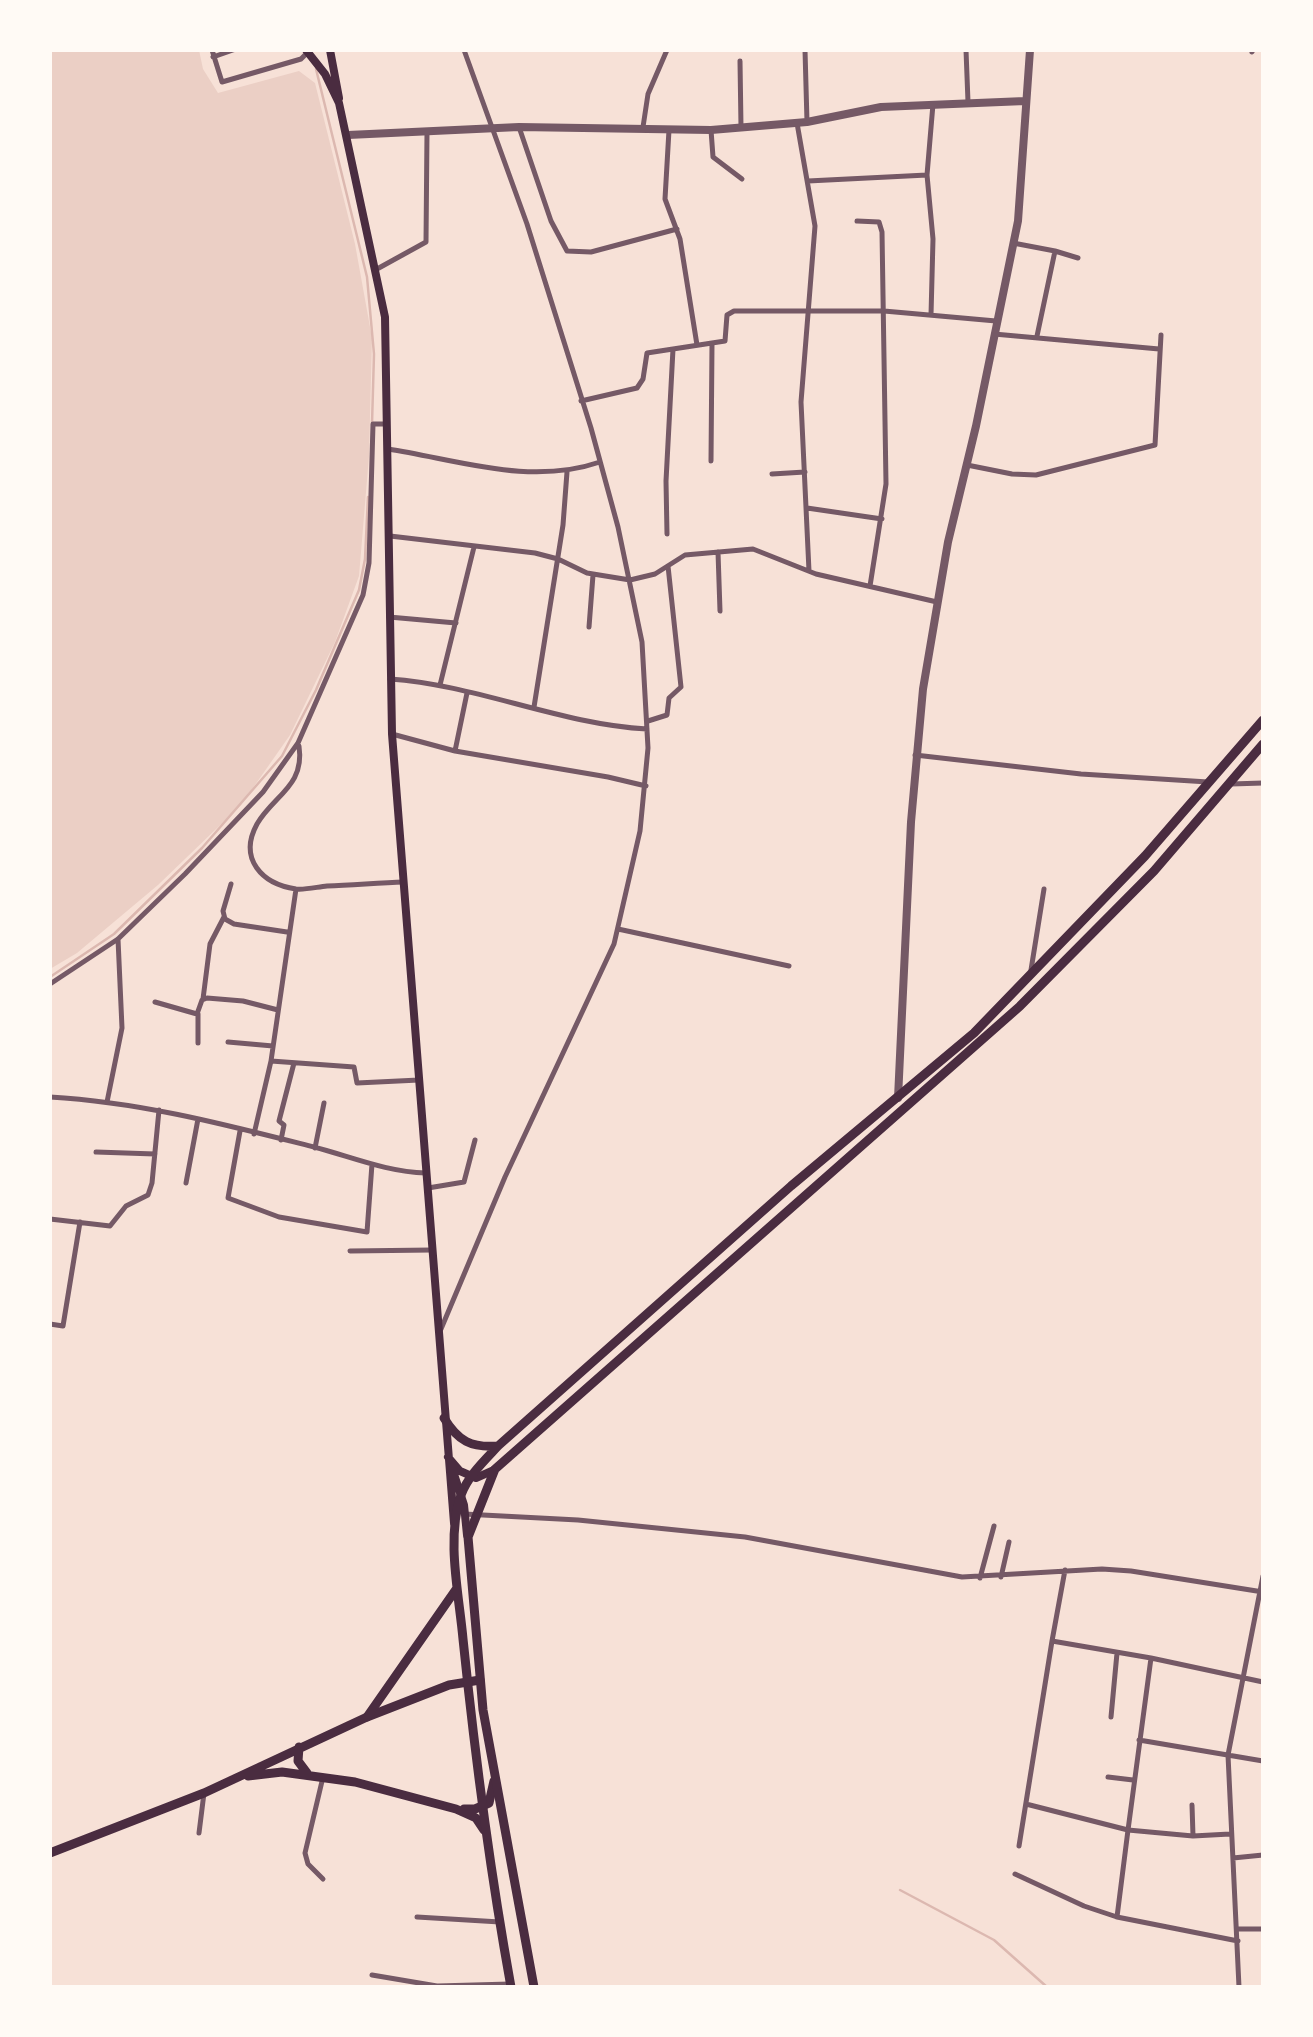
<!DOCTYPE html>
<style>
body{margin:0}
#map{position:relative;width:1313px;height:2037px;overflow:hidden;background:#f7e1d7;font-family:"Exo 2",sans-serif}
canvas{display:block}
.frame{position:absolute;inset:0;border:52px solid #fffaf5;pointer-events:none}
</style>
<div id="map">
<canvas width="1313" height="2037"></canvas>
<div class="frame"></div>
</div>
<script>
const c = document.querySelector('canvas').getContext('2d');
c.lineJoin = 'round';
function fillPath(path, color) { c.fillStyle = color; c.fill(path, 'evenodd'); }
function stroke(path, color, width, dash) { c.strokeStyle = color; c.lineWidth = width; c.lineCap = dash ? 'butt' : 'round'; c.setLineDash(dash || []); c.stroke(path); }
fillPath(new Path2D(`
 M50 50H199L203 69 218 93 299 71 315 83 355 244 372 338 369 456 359 576 335 642 290 735 241 805 158 885 77 953 50 969Z`), '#ebcfc5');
stroke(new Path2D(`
 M316 69 367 277 374 354 372 424
 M50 977 114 934 202 848 282 756 316 690 359 590 365 559 368 497
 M900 1890 994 1940 1047 1987`), '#dcb8b0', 2.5);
stroke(new Path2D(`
 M212 50 222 82 301 59 308 52
 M805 50 807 122
 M966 50 968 102
 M1252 52 1253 50
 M213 57 233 50
 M740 61 741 127
 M797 123 815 226 801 402 809 571
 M519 127 551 221 567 251 591 252 677 229
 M643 127 648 94 667 50
 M669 130 665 199 680 239 697 345
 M711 130 713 157 742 179
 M927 175 933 104
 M808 181 927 175 933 239 931 315
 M857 221 879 222 882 232 886 484 870 586
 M1013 243 1055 251 1037 336
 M1055 251 1078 258
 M377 269 426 242 427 132
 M994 334 1159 349
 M581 401 637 388 643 379 647 353 725 341 727 315 734 311H884L996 321
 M388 449C459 460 530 486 600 462
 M711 461 712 344
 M967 465 1012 474 1036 475 1155 445 1161 335
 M772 474 805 472
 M807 508 882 519
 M667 534 666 481 673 349
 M390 536 535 553 558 559 587 573 630 580 655 574 685 555 753 549 816 574 937 602
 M718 552 720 611
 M389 617 456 623
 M589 627 593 575
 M390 679C477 685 559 724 647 729
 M440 685 474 547
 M534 707 563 525 567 472
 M648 721 667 715 669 698 681 687 668 566
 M392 734 455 751 467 693
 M299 746C305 786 274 795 257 824 238 859 262 884 296 889 305 890 317 887 327 886 353 885 378 883 404 882
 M455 751 608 777 646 786
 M915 755 1081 774 1208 782
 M1231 784 1263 783
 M231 884 223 911 225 919 234 924 287 932
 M618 929 789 966
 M1031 970 1044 889
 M50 984 118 939 185 874 263 792 298 743 363 595 369 563 373 424H386
 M203 999 210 944 224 917
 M155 1002 197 1014 202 1000 207 998 243 1001 278 1010
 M228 1042 273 1046
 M198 1043V1014
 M271 1061 354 1067 357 1083 419 1080
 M50 1097C140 1102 227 1125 314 1147 352 1157 387 1172 426 1173
 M107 1102 122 1028 118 939
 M240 1131 228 1198 279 1217 367 1232 372 1164
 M254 1134 271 1061 296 889
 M281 1140 284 1125 279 1121 294 1063
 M315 1148 324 1103
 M96 1152 155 1154
 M186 1183 198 1119
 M428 1188 464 1182 475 1140
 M50 1219 110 1226 126 1206 148 1195 152 1183 159 1110
 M350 1251 432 1250
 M50 1324 63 1326 80 1222
 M441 1329 505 1177 614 944 640 831 648 748 642 642 618 527 591 428 527 224 464 50
 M464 1514 578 1520 745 1537 962 1577 1102 1569 1131 1571 1263 1592
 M1065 1570 1052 1641 1151 1658
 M1001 1577 1009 1542
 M980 1578 994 1526
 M1111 1717 1117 1653
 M1139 1740 1263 1761
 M1108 1777 1133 1780
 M1026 1804 1128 1830 1151 1658 1263 1682
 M1192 1805 1193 1836 1230 1834
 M199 1833 204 1793
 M1019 1846 1052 1641
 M1233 1858 1263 1855
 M1015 1874 1084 1906 1117 1917 1238 1941
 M323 1879 308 1864 305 1853 323 1777
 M417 1917 500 1922
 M1117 1917 1128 1830 1193 1836
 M1238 1929H1263
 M372 1975 437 1986 510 1984
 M1239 1987 1228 1755 1263 1576`), '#755966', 5);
stroke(new Path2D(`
 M348 135 519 127 711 130 807 122 881 107 1025 101
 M898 1098 911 822 923 689 948 542 976 426 1018 221 1030 50`), '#755966', 8);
stroke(new Path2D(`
 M306 50 325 74 339 103 385 317 392 734 454 1523
 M330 50 339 98
 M448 1457 460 1471 476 1478 494 1470
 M453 1471 464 1505 467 1535`), '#4a2c40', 8);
stroke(new Path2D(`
 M299 1747 298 1761 307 1773
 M248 1776 282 1772 355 1782 456 1809 476 1818 484 1830
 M464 1809H475L489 1803 494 1781
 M50 1853 204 1793 367 1717 449 1685 480 1680`), '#4a2c40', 9);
stroke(new Path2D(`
 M444 1418C458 1441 471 1448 498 1446
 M367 1717 457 1588
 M511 1987C490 1871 475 1756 463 1639 459 1594 446 1538 461 1495 468 1476 484 1461 498 1446L791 1186 974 1033 1145 856 1263 720
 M534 1987 483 1710 468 1537 495 1469 1020 1006 1154 871 1263 744`), '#4a2c40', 9);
</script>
